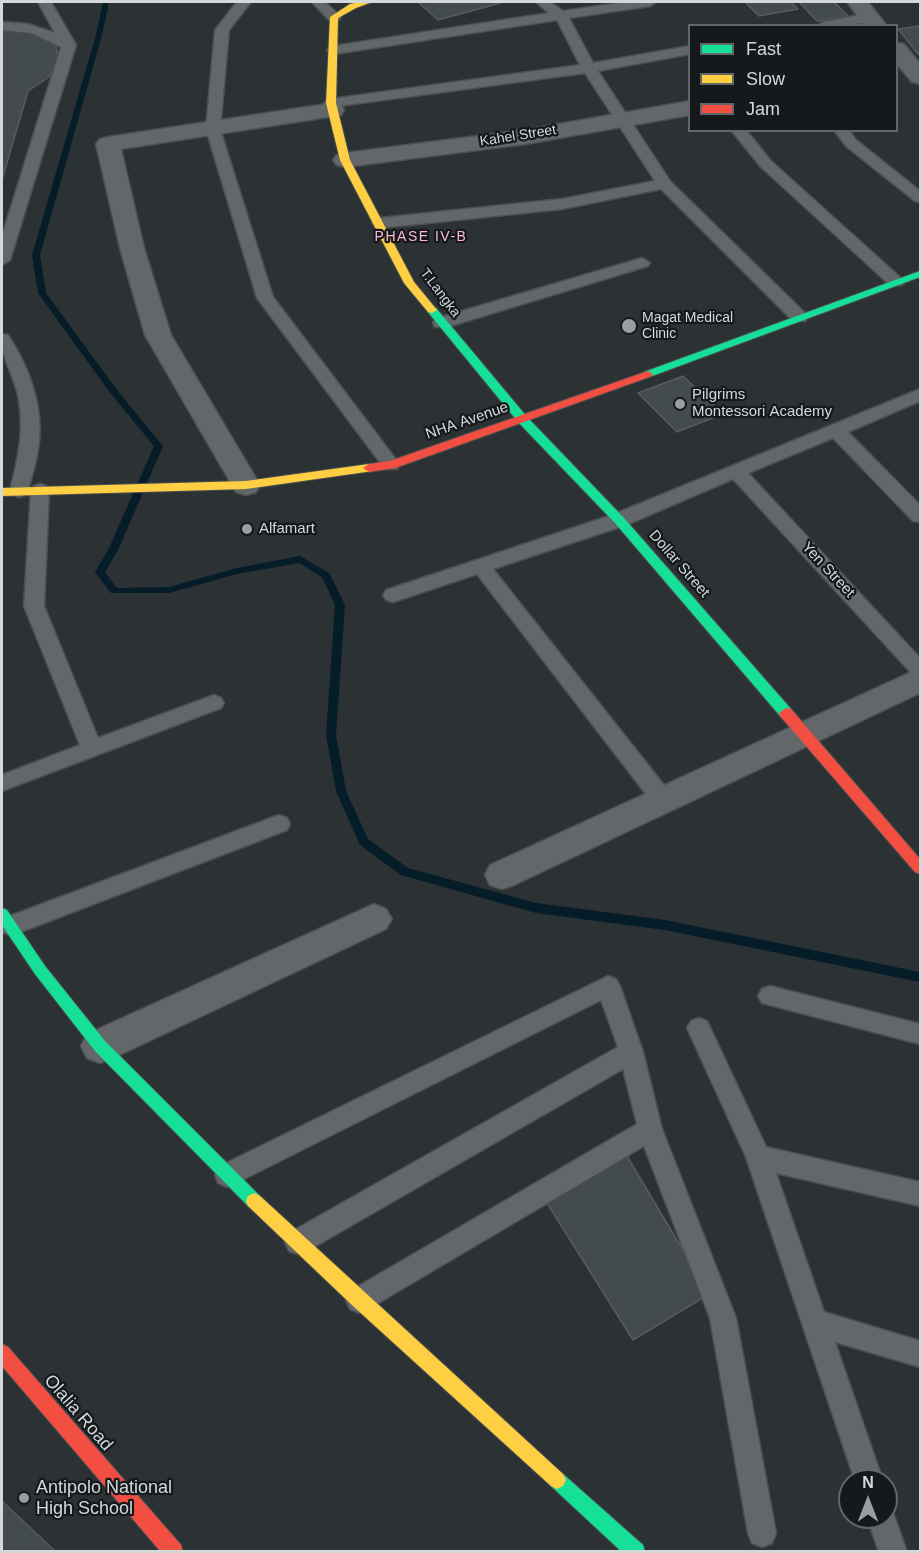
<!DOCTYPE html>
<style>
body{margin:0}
#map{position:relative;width:922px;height:1553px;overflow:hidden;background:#2c3133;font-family:Arial,sans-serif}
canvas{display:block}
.frame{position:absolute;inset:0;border:3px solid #d3d9db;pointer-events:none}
.legend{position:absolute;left:688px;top:24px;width:210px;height:108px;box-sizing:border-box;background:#15191b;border:2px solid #616668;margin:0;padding:8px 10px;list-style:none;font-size:18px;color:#d3d9db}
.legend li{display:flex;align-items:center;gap:12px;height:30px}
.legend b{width:30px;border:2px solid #616668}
.north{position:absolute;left:838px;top:1469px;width:60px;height:60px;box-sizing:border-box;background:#15191b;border:2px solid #616668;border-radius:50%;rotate:0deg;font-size:16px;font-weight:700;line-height:24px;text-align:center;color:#d3d9db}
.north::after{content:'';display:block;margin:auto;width:21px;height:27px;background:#999ea0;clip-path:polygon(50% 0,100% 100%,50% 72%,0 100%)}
</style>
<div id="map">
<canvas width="922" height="1553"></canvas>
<div class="frame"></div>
<ul class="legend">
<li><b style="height:8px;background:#16e098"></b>Fast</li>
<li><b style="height:8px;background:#ffcf43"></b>Slow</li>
<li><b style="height:8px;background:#f24e42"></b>Jam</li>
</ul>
<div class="north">N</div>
</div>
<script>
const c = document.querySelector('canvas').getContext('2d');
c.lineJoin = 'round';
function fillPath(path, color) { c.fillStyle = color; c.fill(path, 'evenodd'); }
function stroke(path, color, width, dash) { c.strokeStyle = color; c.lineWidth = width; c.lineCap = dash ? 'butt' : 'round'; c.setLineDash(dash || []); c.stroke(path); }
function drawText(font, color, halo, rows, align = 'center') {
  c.font = font + ' Arial,sans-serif'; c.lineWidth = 4.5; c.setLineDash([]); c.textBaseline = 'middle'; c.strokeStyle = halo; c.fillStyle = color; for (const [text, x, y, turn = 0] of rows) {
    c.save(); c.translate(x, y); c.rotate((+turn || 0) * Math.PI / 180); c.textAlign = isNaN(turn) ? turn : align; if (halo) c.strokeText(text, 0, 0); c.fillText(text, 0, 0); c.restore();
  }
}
fillPath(new Path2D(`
 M103 2H109L102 35 40 255 46 293 117 390 163 446 119 548 105 572 117 588 169 587 237 568 300 556 329 573 345 605 336 735 346 791 368 839 408 868 536 903 665 920 920 972V982L665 930 536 913 401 875 360 845 336 791 326 735 335 605 322 577 299 563 237 574 169 593H111L95 572 109 548 154 446 111 394 38 293 32 255 96 35Z`), '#041d28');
const building = new Path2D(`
 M418 2H504L438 20Z
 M745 2H791L798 9 759 16Z
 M799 2H834L848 16 817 21Z
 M920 26V53L918 54 898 29Z
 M16 27 46 37 56 46 59 61 49 77 28 91 2 180V28Z
 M683 376 723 414 677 432 638 393Z
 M627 1156 709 1294 633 1340 545 1200Z
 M2 1501 56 1552H2Z`);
fillPath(building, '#434b4e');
stroke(building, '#575b5d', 1.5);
const lane = new Path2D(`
 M38 2H51L76 45 10 260 2 265V236L61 47 31 33 2 30V22L28 24 55 33Z
 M237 2H251L229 30 220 129 273 297 397 461 400 465 397 469H385L257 298 206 129 215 30Z
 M312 2H325L341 17 339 20H329Z
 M536 2H550L563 11 627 2H656L650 6 569 18 593 63 690 46V54L598 71 670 181 805 313 807 317 805 321H793L661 189 562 209 380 228 375 226 372 223 380 218 562 199 655 181 585 73 331 107 324 103 331 99 580 65 557 20 334 54 327 50 334 46 549 13Z
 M870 13 877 17 875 20 847 26H817L823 22Z
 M731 130H746L771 161 902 279 904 282 902 285H890L761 167Z
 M834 130H849L856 140 920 191V202L915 201 846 146Z
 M642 258 650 263 648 266 447 327H435L433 323 435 319Z
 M2 334 8 335C28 365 43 404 39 441 38 458 32 474 28 491L25 495 19 497 13 495 10 491C18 458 25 430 18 395 13 374 0 355 2 334Z
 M920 389V401L848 432 920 505V522L913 521 833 438 748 473 920 658V677L913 675 733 479 626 525 493 569 671 794 674 800 671 806 663 808 655 806 477 574 393 602 386 600 383 595 386 590 612 515Z
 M40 484 46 486 49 490 44 606 98 738 214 695 221 698 224 703 221 708 2 791V775L80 745 24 606 31 490 34 486Z
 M279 815 287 818 290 824 287 830 18 933 10 935 2 932V919Z
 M608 976 616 979 620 986 643 1052 662 1129 736 1318 776 1533 772 1543 762 1547 752 1543 748 1533 710 1318 644 1146 368 1309 359 1313 350 1309 346 1300 350 1291 637 1124 623 1069 307 1251 298 1254 289 1251 285 1242 289 1233 618 1047 601 1000 236 1183 227 1187 218 1183 215 1175 218 1167Z
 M770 986 920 1024V1044L762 1003 758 996 762 989Z
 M699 1018 707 1021 766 1147 920 1182V1206L776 1173 824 1312 920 1341V1367L835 1342 883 1481H855L746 1157 687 1028 691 1021Z
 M886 1505 891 1507 907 1552H879L867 1517H886Z`);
const street = new Path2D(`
 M847 2H868L887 26H865Z
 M896 43 904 44 920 64V84L912 82 896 63Z
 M690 101V115L525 144 345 167 337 165 333 160 337 155 345 153 525 130Z
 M333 103 341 105 344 110 341 115 121 149 144 248 171 335 260 485 256 492 246 495 236 492 145 335 120 248 96 144 100 139 108 137Z
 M920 668V693L514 885 502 889 490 885 485 875 490 865Z
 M374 904 386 909 392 919 386 929 113 1058 100 1063 87 1058 81 1046 87 1034Z`);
const fast = new Path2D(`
 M920 271V277L652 376H644L643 374 644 372Z
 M432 307 436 308 527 417 623 517 791 709 793 713 791 717H781L615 523 519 423 428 312V308Z
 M2 908 7 910 45 966 105 1041 260 1196 262 1201 260 1206 254 1209 248 1206 95 1051 35 974 2 925Z
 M557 1471 563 1474 643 1545 645 1552H622L551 1486 548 1480 551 1474Z`);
const slow = new Path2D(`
 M360 2H372L356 8 338 18 336 103 350 160 414 282 437 310 432 313 428 312 404 283 340 160 326 103 330 17 350 4Z
 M369 464 373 465 375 468 373 471 246 489 2 496V488L246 481Z
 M254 1193 260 1196 563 1474 566 1480 563 1486 557 1489 551 1486 353 1306 248 1206 246 1201 248 1196Z`);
const jam = new Path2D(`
 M648 371 653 374 652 376 395 468 369 472 363 468 369 464 390 461Z
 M786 708 791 709 920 859V874L915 872 781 717 779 713Z
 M2 1344 8 1347 181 1545 183 1552H161L2 1366Z`);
stroke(lane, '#4a4f51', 3);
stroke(street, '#4a4f51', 3);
stroke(fast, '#4a4f51', 2);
stroke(slow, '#4a4f51', 2);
stroke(jam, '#4a4f51', 2);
fillPath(lane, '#636769');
fillPath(street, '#636769');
fillPath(fast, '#16e098');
fillPath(slow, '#ffcf43');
fillPath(jam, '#f24e42');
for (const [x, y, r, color] of [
 [629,326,8,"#999ea0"],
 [680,404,6,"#999ea0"],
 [247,529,6,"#999ea0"],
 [24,1498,6,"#999ea0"]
]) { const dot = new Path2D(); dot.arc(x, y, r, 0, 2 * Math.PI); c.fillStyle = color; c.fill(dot); stroke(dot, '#15191b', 2); }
drawText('14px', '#d3d9db', '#15191b', [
 ["Kahel Street",518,136,-9],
 ["T.Langka",440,293,53]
]);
c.letterSpacing = '1.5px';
drawText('14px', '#fbbad1', '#15191b', [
 ["PHASE IV-B",421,237]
]);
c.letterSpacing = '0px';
drawText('14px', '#d3d9db', '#15191b', [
 ["Magat Medical",642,318],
 ["Clinic",642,334]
], 'left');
drawText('15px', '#d3d9db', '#15191b', [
 ["Pilgrims",692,395],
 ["Montessori Academy",692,412],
 ["Alfamart",259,529]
], 'left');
drawText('15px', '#d3d9db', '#15191b', [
 ["NHA Avenue",467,421,-19],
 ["Dollar Street",679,564,49],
 ["Yen Street",828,570,47]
]);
drawText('18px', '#d3d9db', '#15191b', [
 ["Olalia Road",78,1413,49]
]);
drawText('18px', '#d3d9db', '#15191b', [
 ["Antipolo National",36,1488],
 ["High School",36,1509]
], 'left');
</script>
